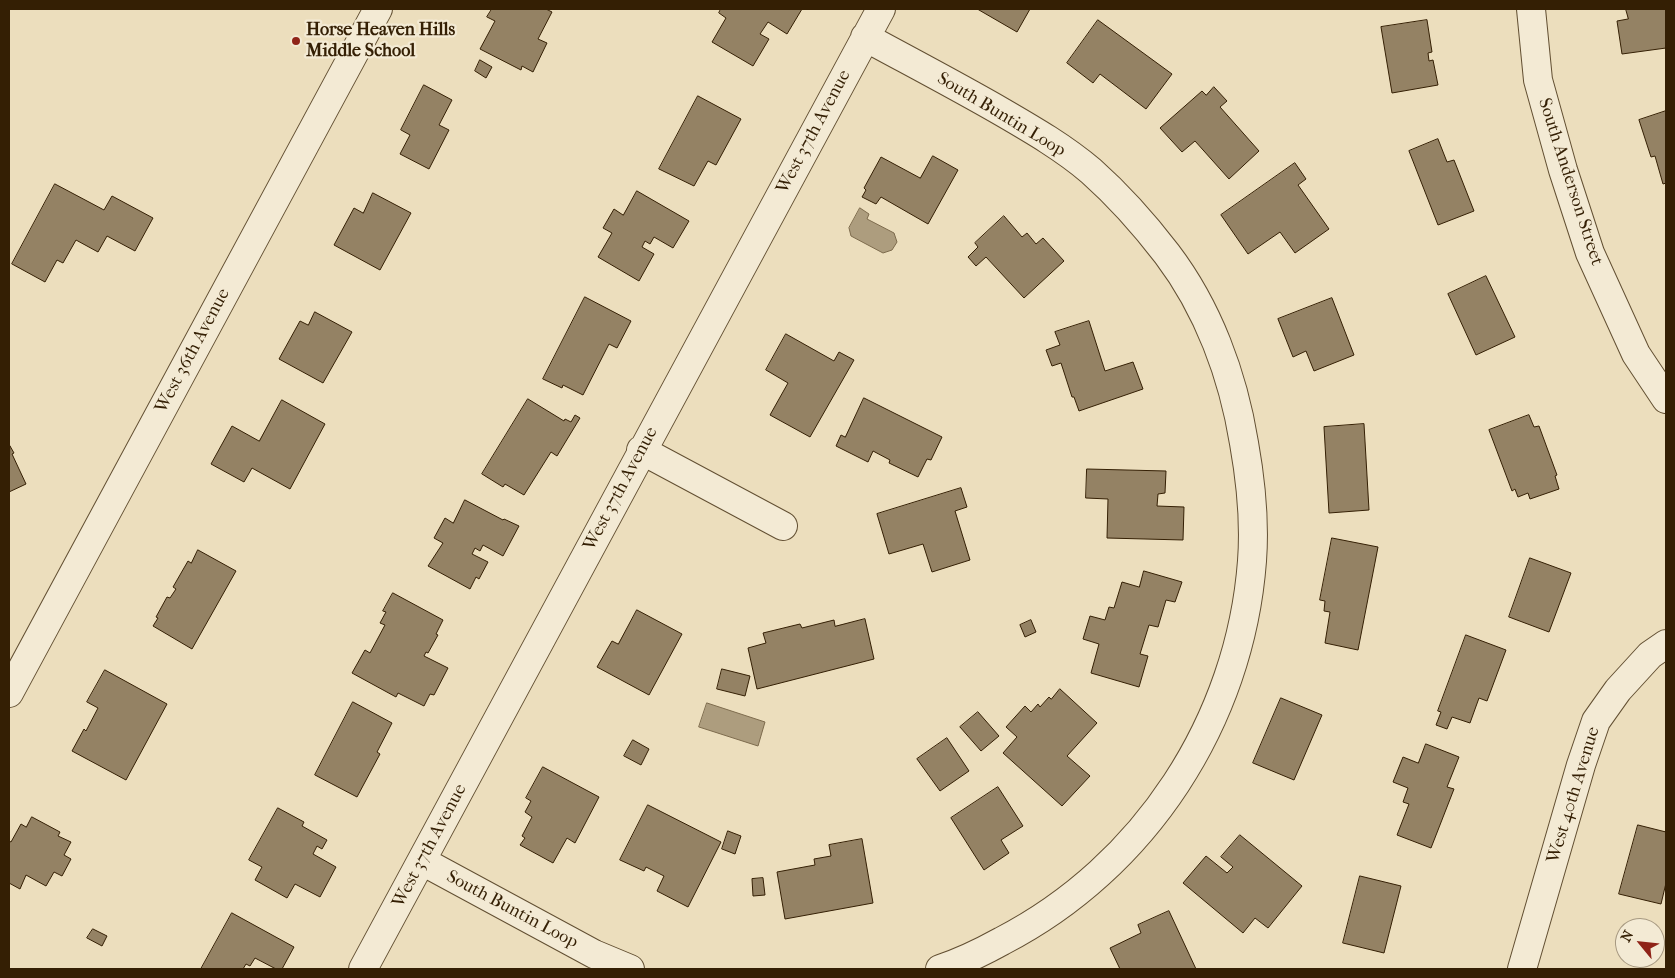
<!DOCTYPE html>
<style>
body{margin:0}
#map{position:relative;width:1675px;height:978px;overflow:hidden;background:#ecdebd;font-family:"IM FELL French Canon",serif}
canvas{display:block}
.frame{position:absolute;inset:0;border:10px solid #341f04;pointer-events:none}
.north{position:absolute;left:1615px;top:918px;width:50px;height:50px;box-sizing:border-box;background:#f3ead4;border:1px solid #a79981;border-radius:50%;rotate:298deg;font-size:14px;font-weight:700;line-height:20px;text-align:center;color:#341f04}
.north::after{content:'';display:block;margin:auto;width:18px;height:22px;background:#8f2418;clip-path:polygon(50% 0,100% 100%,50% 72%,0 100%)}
</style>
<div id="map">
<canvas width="1675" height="978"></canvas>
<div class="frame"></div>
<div class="north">N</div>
</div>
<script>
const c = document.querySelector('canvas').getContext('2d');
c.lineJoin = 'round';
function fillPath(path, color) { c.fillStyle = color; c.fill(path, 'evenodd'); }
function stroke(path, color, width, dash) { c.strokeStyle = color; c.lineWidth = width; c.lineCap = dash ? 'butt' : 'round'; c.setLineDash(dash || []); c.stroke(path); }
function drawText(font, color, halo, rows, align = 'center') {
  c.font = font + ' "IM FELL French Canon",serif'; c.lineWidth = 4.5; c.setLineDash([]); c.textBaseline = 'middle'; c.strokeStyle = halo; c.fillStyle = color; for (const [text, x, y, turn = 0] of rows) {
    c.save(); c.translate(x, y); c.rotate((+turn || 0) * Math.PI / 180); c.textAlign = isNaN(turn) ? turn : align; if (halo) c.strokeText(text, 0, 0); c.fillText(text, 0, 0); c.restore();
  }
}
const water = new Path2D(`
 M860 208 869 214 867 219 894 233 897 242 892 250 883 253 851 236 849 228Z
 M707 703 765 722 758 746 699 727Z`);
fillPath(water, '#ad9d7e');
stroke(water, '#7d6b4d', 1);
const building = new Path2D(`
 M492 9H546L552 12 538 39 547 43 533 72 522 66 521 70 480 49 495 21 487 17Z
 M721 9H802L787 34 768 22 760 34 769 39 753 66 712 42 726 18 719 13Z
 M980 9H1030L1017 32 979 10Z
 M1626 9H1666V48L1622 54 1617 21 1628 19Z
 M1098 20 1172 74 1146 109 1100 74 1093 83 1067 63Z
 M1427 20 1432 52 1428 53 1429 61 1433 60 1438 85 1392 93 1381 27Z
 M480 60 492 67 486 78 475 71Z
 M424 85 452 100 439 125 449 130 429 169 400 154 410 135 401 130Z
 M1214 87 1227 101 1220 107 1259 151 1229 179 1195 141 1182 152 1160 128 1202 91 1206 95Z
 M698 96 741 119 716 165 708 161 694 186 659 169Z
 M1666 111V183L1663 184 1655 156 1651 157 1639 120Z
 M1438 139 1447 162 1454 160 1474 211 1438 225 1409 151Z
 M933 156 958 170 928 224 881 197 876 204 862 197 866 190 864 188 881 157 920 178Z
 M1295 163 1306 179 1298 185 1329 229 1295 253 1280 232 1248 254 1221 215Z
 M55 184 104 210 112 196 153 218 135 251 107 236 98 252 76 240 63 263 57 260 45 282 12 264Z
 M637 191 689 221 673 248 654 237 650 244 645 241 642 247 654 254 639 281 598 257 612 233 603 228 614 209 623 215Z
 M373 193 411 213 380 270 334 245 354 208 363 213Z
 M1004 216 1022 237 1027 233 1036 244 1043 238 1064 261 1024 298 986 257 976 266 968 257 978 247 975 243Z
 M1486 276 1515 337 1476 355 1448 294Z
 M585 297 631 321 617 348 609 344 583 395 563 385 562 388 543 379Z
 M1332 298 1354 355 1314 371 1306 351 1293 357 1278 319Z
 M315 312 352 332 323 383 279 359 300 321 308 325Z
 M1089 321 1105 371 1133 362 1143 389 1079 411 1074 397H1072L1061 363 1052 366 1046 350 1060 345 1055 332Z
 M786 334 834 361 839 352 854 360 810 437 770 415 788 383 766 370Z
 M864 398 942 437 931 460 927 459 918 477 889 463 890 460 873 451 868 462 836 446 841 435 845 437Z
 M528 399 564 421 565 419 571 422 575 415 580 418 557 456 551 452 524 495 505 484 503 487 482 474Z
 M282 400 325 424 290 489 252 468 244 482 211 464 232 426 259 441Z
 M1529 415 1534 427 1539 426 1557 475 1555 476 1559 489 1530 499 1528 493 1518 497 1515 489 1512 491 1489 430Z
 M1364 424 1369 510 1329 513 1324 427Z
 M10 446 14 453 12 454 26 484 9 492Z
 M1087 469 1166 471 1165 493 1158 494 1157 506 1184 507 1183 540 1107 538 1108 499 1086 498Z
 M961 488 967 507 955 511 970 560 932 572 923 544 889 554 877 514Z
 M465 500 503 520 504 519 519 526 503 556 483 545 480 551 475 548 472 554 488 562 479 579 476 577 470 589 428 566 443 543 434 538 445 518 453 523Z
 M1332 538 1378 547 1358 650 1325 643 1330 612 1324 611 1325 601 1320 600Z
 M198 550 236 571 192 649 153 626 158 618 156 617 167 597 170 598 176 589 173 587 188 561 191 563Z
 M1530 558 1571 573 1549 632 1509 617Z
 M1144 571 1182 582 1175 602 1166 600 1158 627 1149 625 1140 654 1148 656 1139 687 1091 673 1099 644 1083 639 1090 616 1105 620 1109 607 1114 608 1122 582 1139 587Z
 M393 593 443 620 436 634 438 635 428 653 426 652 424 656 448 668 434 695 430 694 424 706 398 693 396 697 352 673 365 650 370 653 385 625 380 623 386 612 383 611Z
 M637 610 682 634 649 695 597 667 612 641 618 644Z
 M865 619 874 659 757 689 748 648 766 643 763 633 800 624 802 628 834 620 835 626Z
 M1031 620 1036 632 1025 637 1020 625Z
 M1466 635 1506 650 1487 701 1479 698 1470 723 1452 717 1447 729 1436 725 1441 712 1438 711Z
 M722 669 750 676 745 696 717 689Z
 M105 670 167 704 126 780 72 751 84 729 86 731 98 708 87 702Z
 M1060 689 1097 723 1067 756 1090 776 1062 806 1003 753 1017 737 1006 727 1025 706 1031 712 1038 704 1040 707 1049 697 1051 699Z
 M1281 698 1322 715 1294 780 1253 763Z
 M353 702 392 723 377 752 380 754 357 797 315 775Z
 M978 712 999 736 981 751 960 727Z
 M947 738 969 771 940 791 917 759Z
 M633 740 649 749 641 765 624 756Z
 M1426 744 1459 757 1447 787 1454 789 1431 848 1397 835 1409 804 1403 802 1408 788 1393 782 1403 757 1418 763Z
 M543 767 599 797 575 843 567 838 553 863 520 845 525 838 522 836 532 817 525 812 531 801 526 798Z
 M998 787 1023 826 1001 840 1009 853 984 870 951 818Z
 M648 805 721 842 688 907 657 891 664 876 646 867 644 871 620 860Z
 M278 808 304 822 302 826 327 840 322 849 317 846 313 854 336 867 320 897 295 884 287 898 255 880 262 867 249 860Z
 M32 817 60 832 58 836 71 842 64 855 71 859 62 876 54 872 46 886 26 875 20 889 9 883V841L11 842 21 824 26 827Z
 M1638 825 1666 832V883L1661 904 1619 894Z
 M728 831 741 836 735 854 722 849Z
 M1240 835 1302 886 1268 928 1255 918 1243 933 1183 883 1206 856 1227 873 1233 867 1221 857Z
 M862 839 873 903 785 919 777 872 815 865 814 859 831 856 829 845Z
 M1360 876 1401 886 1384 953 1343 943Z
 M763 878 765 895 753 896 752 879Z
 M1169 911 1196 969H1120L1110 948 1141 933 1138 925Z
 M232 913 294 947 282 969H276L255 958 250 966 246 964 243 969H201Z
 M93 929 107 936 102 946 87 938Z`);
fillPath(building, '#948264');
stroke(building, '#341f04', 1);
const minor = new Path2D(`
 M1531 9 1538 80 1563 170 1590 253 1636 354 1666 399
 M865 37C911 62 957 86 1002 112 1033 130 1064 148 1091 171 1118 195 1144 224 1167 254 1208 308 1233 375 1244 443 1251 482 1255 521 1252 561 1240 721 1145 867 1002 941 982 952 962 962 940 969
 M641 450 783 526
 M9 693 378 9
 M422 861 594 954 630 969
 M363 969 881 9
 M1522 969 1581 765 1596 721 1618 690 1650 655 1666 644`);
stroke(minor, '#624f32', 30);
stroke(minor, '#f3ead4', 28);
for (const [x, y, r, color] of [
 [296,41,5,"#8f2418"]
]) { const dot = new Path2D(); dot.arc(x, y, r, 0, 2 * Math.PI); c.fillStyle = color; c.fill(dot); stroke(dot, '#f3ead4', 2); }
drawText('bold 18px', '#341f04', '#f3ead4', [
 ["Horse Heaven Hills",306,31],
 ["Middle School",306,52]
], 'left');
drawText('18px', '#341f04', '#f3ead4', [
 ["South Buntin Loop",1001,115,31],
 ["West 37th Avenue",814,132,-62],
 ["South Anderson Street",1570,182,72],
 ["West 36th Avenue",193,351,-62],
 ["West 37th Avenue",621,489,-62],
 ["West 40th Avenue",1574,795,-73],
 ["West 37th Avenue",430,846,-62],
 ["South Buntin Loop",512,910,28]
]);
</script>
